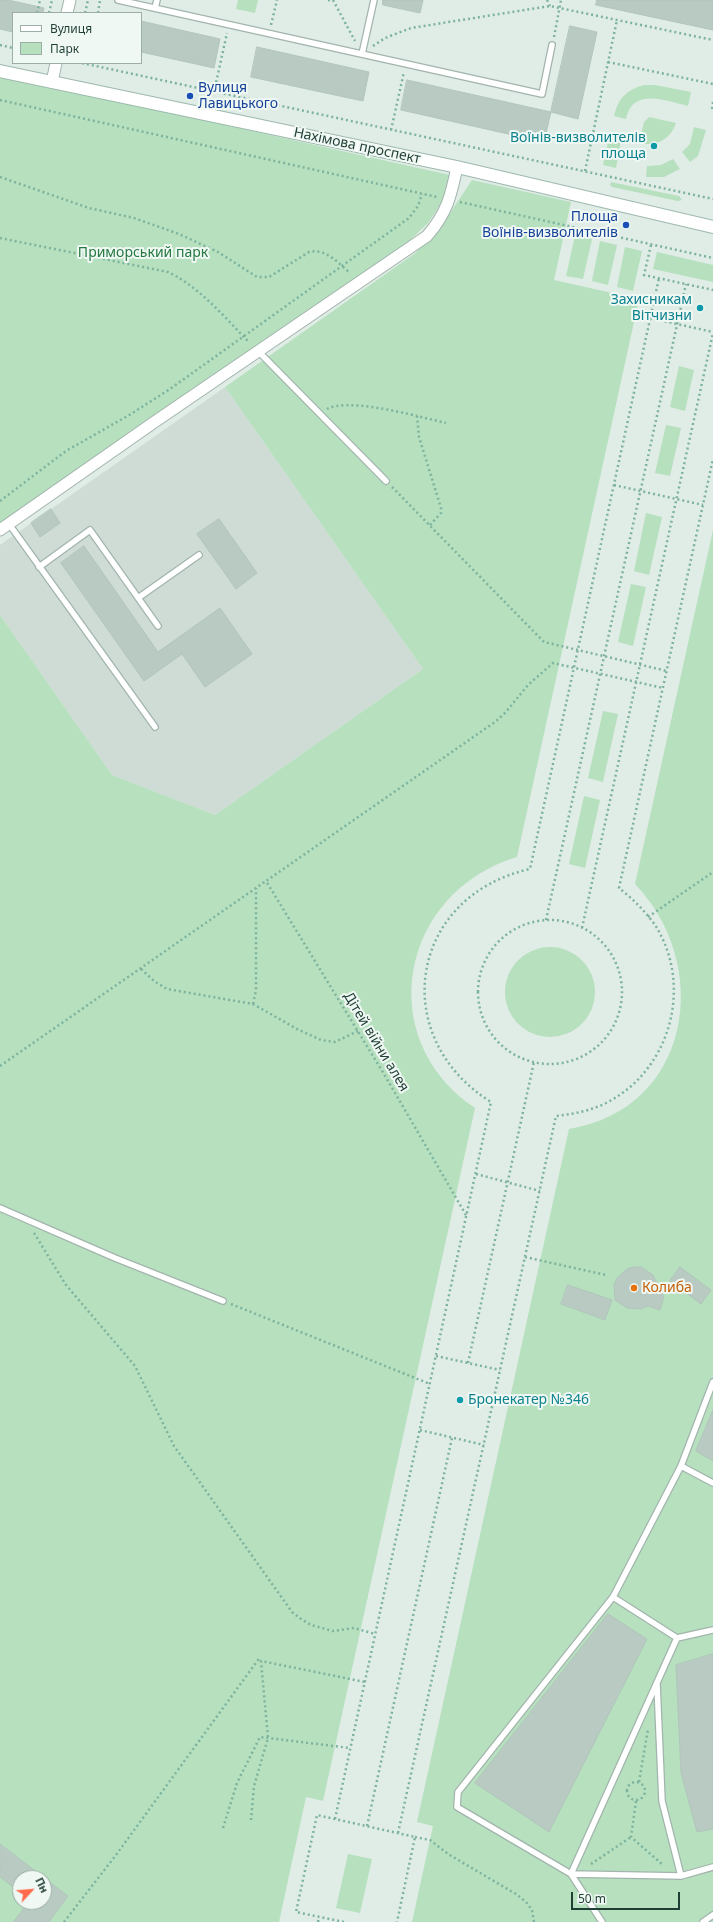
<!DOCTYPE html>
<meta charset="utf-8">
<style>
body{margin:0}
#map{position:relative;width:713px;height:1922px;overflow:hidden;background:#e0ece6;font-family:"Noto Sans",sans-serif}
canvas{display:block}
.legend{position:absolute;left:12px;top:12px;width:130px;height:52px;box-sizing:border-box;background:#f0f8f4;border:1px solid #9caea7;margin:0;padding:5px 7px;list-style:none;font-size:12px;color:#1f3e34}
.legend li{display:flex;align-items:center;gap:8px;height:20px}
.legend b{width:20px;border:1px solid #9caea7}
.north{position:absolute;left:12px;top:1870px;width:40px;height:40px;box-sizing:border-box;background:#f0f8f4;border:1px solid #9caea7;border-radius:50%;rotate:64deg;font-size:11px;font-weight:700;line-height:16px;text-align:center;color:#1f3e34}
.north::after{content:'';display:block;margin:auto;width:14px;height:18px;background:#ff6b4b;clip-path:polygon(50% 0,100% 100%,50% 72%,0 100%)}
.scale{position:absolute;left:571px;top:1892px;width:109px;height:18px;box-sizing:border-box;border:2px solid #1f3e34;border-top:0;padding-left:5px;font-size:12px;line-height:14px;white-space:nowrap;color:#1f3e34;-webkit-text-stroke:3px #f0f8f4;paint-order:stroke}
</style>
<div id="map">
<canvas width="713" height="1922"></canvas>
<ul class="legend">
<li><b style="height:5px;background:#fff"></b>Вулиця</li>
<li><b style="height:11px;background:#b6e0be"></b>Парк</li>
</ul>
<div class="north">Пн</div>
<div class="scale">50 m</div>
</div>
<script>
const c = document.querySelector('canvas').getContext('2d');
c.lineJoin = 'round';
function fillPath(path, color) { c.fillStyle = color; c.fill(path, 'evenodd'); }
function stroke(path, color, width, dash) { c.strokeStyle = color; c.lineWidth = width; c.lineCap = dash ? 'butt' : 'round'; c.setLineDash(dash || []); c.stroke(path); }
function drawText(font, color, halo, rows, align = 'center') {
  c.font = font + ' "Noto Sans",sans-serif'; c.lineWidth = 4; c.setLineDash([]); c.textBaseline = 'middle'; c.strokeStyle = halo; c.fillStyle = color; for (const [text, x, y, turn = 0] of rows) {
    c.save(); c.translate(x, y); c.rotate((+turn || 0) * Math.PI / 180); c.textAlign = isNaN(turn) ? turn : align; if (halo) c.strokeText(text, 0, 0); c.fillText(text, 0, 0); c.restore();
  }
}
fillPath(new Path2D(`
 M225 387 423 669 215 815 112 775 0 615V545Z`), '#cedcd5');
fillPath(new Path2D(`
 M238 0H258L255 13 236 9Z
 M0 75 459 177 428 223 406 244 0 529Z
 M644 85H655L691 92 688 106C666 101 633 87 626 119L614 116C618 99 626 90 644 85Z
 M649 117 676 123C670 140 656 147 639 143L644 122Z
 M694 127 706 130 698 156 690 162 682 152 690 144Z
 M609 138 621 140 616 168 603 165Z
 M673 159 680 169 664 177H646L647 166 661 165Z
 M472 180 571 202 554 280 639 299 517 857C400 892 372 1039 475 1108L323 1801 306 1797 279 1922H0V615L112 775 215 815 423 669 225 387 414 254 438 231ZM20 1878H44V1902H20Z
 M611 182 679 196 682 200 678 201 612 187 610 185Z
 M575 236 592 239 583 279 566 276Z
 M600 241 617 245 608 285 592 281Z
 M625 247 642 251 633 291 617 287Z
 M657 252 713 265V282L653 269Z
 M679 366 694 370 685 411 670 407Z
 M666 425 681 428 670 476 655 473Z
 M646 513 662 517 649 575 634 571Z
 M713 530V1922H412L433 1826 417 1822 569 1129C692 1109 713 965 635 884Z
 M631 584 646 587 633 646 618 642Z
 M603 711 618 714 603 782 588 778Z
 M584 796 600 800 585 868 569 864Z
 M505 992a45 45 0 1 1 90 0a45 45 0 1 1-90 0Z
 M348 1854 372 1859 360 1913 336 1908Z`), '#b6e0be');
const building = new Path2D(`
 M0 0H8L44 8 43 13H13V32L0 29Z
 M383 0H423L420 13 383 5Z
 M597 0H713V30L596 5Z
 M141 21 220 39 214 68 141 52Z
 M570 26 597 32 578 119 551 112Z
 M257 47 369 72 363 101 251 77Z
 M407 80 551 112 544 142 401 110Z
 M51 509 60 523 40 537 31 523Z
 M219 519 257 573 236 589 197 534Z
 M84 546 158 652 220 608 252 654 205 687 182 654 144 681 61 563Z
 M634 1267H641L653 1275 664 1297 660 1310 648 1306 641 1309 627 1308 615 1300 614 1285 617 1278 627 1269Z
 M680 1267 711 1290 701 1304 670 1281Z
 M568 1285 612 1300 605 1320 561 1304Z
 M713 1410V1461L696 1451Z
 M608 1614 647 1639 549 1832 475 1783Z
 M713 1654V1829L697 1832 681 1773 676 1665Z
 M0 1844 68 1896 49 1922H13L29 1902H44V1878H20V1892L0 1877Z`);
fillPath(building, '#b8cac1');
stroke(building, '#b1c6bc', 1);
const service = new Path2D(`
 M118 0 542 94 552 45
 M155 8 157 0
 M362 54 374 0
 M258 351 386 481
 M9 524 155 727
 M39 567 90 530 158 626
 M138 598 199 555
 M0 1208 115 1258 223 1301
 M681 1466 713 1483
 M613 1597 677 1638 713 1630
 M677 1638 571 1874 457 1807 458 1792 613 1597 681 1466 713 1382
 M657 1684 662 1801 681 1876
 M602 1922 571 1874 681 1876 713 1867
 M703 1922 713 1915`);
const minor = new Path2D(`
 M67 13 70 0
 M52 82 56 63
 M0 530 153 423 427 236C447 213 451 196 457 167`);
const secondary = new Path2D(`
 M0 71 457 167 713 227`);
stroke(service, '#a2b4ad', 8);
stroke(minor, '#a2b4ad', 13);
stroke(secondary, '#9db9ad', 14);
stroke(new Path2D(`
 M328 0 333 1
 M333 0 355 41
 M547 0 550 6
 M37 13 40 0
 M49 13 52 0
 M85 13 88 0
 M98 13 100 0
 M271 25 277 0
 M554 37 561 0
 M0 45 13 48
 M373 46 385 38 411 28 550 6 713 40
 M608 62 713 84
 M82 63 713 199
 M214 92 227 33
 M0 100 437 197
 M713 102 712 109H713
 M391 130 404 72
 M585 171 617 20
 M0 177 89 208 134 218 179 234 218 252 257 277H269L309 252C326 248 338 263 350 273
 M460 202 713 258
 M0 238 168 272C201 288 224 317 249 342
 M651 245 644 275 713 290
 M650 318 713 332
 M327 409C345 399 396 411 417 416
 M614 485 703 505
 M392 487 544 642 667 671
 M0 501 66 451 131 414 170 389 409 218 418 206 422 194
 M430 525 441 513V508L419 437 417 416 446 423
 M648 917 713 872
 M546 920 686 284
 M478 992a72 72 0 1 1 144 0a72 72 0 1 1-144 0Z
 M582 928 713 333
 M141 969 154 981 167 989 253 1004 297 1029 321 1040 335 1042 358 1031
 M253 1004 256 990V888
 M0 1066 266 881
 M476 1174 540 1191
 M466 1215 384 1074 266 881 495 722 505 713 528 685 553 663 663 688
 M34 1233 66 1285 135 1366 174 1446 292 1612 301 1619 311 1625 333 1631 354 1628 375 1634
 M525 1257 606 1275
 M231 1304 430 1384
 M436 1356 500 1370
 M468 1363 534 1062
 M420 1430 484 1445
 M627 1791a9 9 0 1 1 18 0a9 9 0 1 1-18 0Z
 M639 1782 648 1729
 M636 1801 631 1837 663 1865
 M335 1819 491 1102C387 1037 409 896 530 869L659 278
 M251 1820 254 1786 268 1738 261 1661 365 1682
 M367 1826 452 1438
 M223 1828 237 1783 260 1737 350 1748
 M398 1833 556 1116C573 1114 590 1111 606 1103 670 1071 694 986 655 925 645 911 633 899 619 888L713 459
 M415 1837 430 1840 448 1854 516 1894 526 1902 532 1910 534 1922
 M591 1864 631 1837
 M64 1922 116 1855 258 1660 261 1661
 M318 1922 319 1917
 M344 1922 296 1912 317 1815 415 1837 397 1922`), '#7db39e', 2.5, [2, 3]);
stroke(service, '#fff', 5.5);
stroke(minor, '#fff', 11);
stroke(secondary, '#fff', 12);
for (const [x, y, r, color] of [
 [190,96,4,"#1a4fb4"],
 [654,146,4,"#0f9aa8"],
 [626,225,4,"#1a4fb4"],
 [700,308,4,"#0f9aa8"],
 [634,1288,4,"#e8710a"],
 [460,1400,4,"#0f9aa8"]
]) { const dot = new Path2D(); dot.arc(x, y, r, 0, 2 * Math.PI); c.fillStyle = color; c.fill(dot); stroke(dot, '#f0f8f4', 1.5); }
drawText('14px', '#164399', '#f0f8f4', [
 ["Вулиця",198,88],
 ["Лавицького",198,104],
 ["Площа",618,217,"right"],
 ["Воїнів-визволителів",618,233,"right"]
], 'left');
drawText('14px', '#0d838f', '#f0f8f4', [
 ["Воїнів-визволителів",646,138],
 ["площа",646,154],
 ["Захисникам",692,300],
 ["Вітчизни",692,316],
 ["Бронекатер №346",468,1400,"left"]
], 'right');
drawText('14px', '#1f3e34', '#f0f8f4', [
 ["Нахімова проспект",357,146,12],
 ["Дітей війни алея",376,1042,59]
]);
drawText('14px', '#257940', '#f0f8f4', [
 ["Приморський парк",143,253]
]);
drawText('14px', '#c56008', '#f0f8f4', [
 ["Колиба",642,1288]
], 'left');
</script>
